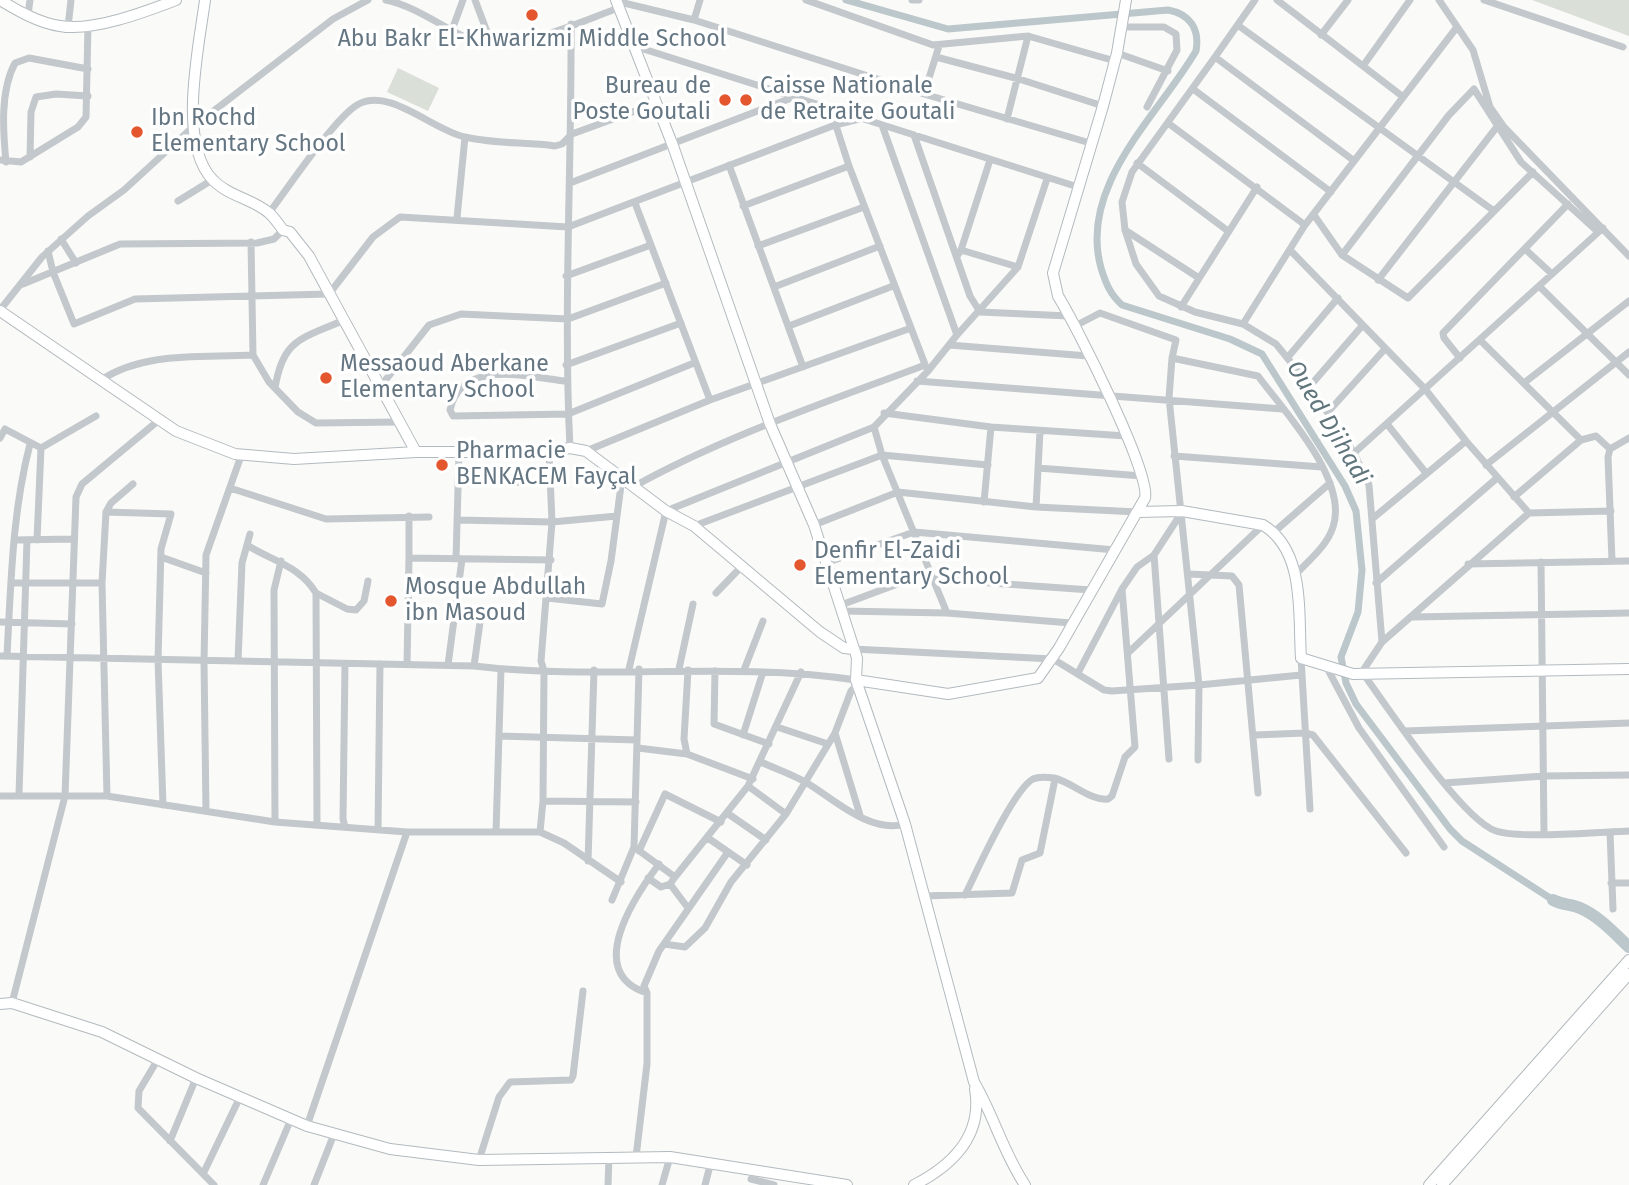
<!DOCTYPE html>
<meta charset="utf-8">
<style>
body{margin:0}
canvas{display:block;background:#fafaf8}
</style>
<canvas width="1629" height="1185"></canvas>
<script>
const c = document.querySelector('canvas').getContext('2d');
c.lineJoin = 'round';
function fillPath(path, color) { c.fillStyle = color; c.fill(path, 'evenodd'); }
function stroke(path, color, width, dash) { c.strokeStyle = color; c.lineWidth = width; c.lineCap = dash ? 'butt' : 'round'; c.setLineDash(dash || []); c.stroke(path); }
function drawText(font, color, halo, rows, align = 'center') {
  c.font = font + ' "Fira Sans",sans-serif'; c.lineWidth = 7; c.setLineDash([]); c.textBaseline = 'middle'; c.strokeStyle = halo; c.fillStyle = color; for (const [text, x, y, turn = 0] of rows) {
    c.save(); c.translate(x, y); c.rotate((+turn || 0) * Math.PI / 180); c.textAlign = isNaN(turn) ? turn : align; if (halo) c.strokeText(text, 0, 0); c.fillText(text, 0, 0); c.restore();
  }
}
fillPath(new Path2D(`
 M1532 0H1629V36Z
 M398 68 439 88 428 111 387 92Z`), '#dadfd7');
stroke(new Path2D(`
 M846 0 948 29 1168 10C1190 14 1200 29 1196 51 1158 116 1078 185 1101 268 1106 284 1110 294 1122 305L1230 339 1262 354 1345 486 1356 511 1362 570 1358 612 1341 657 1346 683 1356 704 1450 829 1462 841 1553 900`), '#bbc7cb', 7);
stroke(new Path2D(`
 M1553 900C1562 905 1571 904 1580 908 1599 916 1614 933 1629 947`), '#bbc7cb', 12);
const secondary = new Path2D(`
 M0 0C18 11 39 23 60 26 92 32 145 12 176 0
 M205 0C199 46 177 144 213 180 228 196 253 199 269 213 274 217 279 225 283 230L290 232 309 256 416 452
 M616 0 673 146 770 424 814 525 857 658 856 680 905 824 974 1082C994 1116 1003 1152 1025 1185
 M0 311 176 431 235 454 294 459 416 452H549L570 448 586 451 666 511 694 526 820 632 844 648 853 649
 M1138 512 1182 511 1263 525C1306 551 1298 615 1301 658L1353 674 1629 669
 M856 680 948 694 1038 678 1059 648 1145 498C1151 473 1076 325 1058 296L1053 273 1103 106 1117 53 1126 0
 M0 1004 12 1003 102 1032 196 1078 307 1126 390 1149 479 1160 670 1157 847 1185
 M914 1185C953 1165 983 1135 975 1089
 M1429 1185 1629 960
 M1442 1185 1629 974`);
stroke(secondary, '#b3babf', 12);
stroke(new Path2D(`
 M386 0C415 6 442 27 469 39 508 57 580 21 619 8
 M475 0 492 45
 M806 0 933 45 1028 36 1115 61
 M912 0H919
 M1255 0 1215 57 1353 160
 M1277 0 1402 96
 M1439 0 1473 50 1490 107 1504 127 1629 256
 M1484 0 1623 47
 M616 1 694 20 924 94 1090 143
 M28 15 30 0
 M694 20 700 0
 M1239 26 1494 211
 M68 27 71 0
 M1120 27H1164L1176 34 1177 50 1147 107
 M452 30 463 0
 M1321 35 1348 0
 M634 46 1078 187
 M1117 53 1168 71
 M936 57 1019 79 1103 106
 M1215 57 1132 172 1122 202 1125 230 1136 264 1159 296 1195 312 1243 324 1276 344 1310 386 1354 453 1369 485 1382 642
 M1363 66 1410 0
 M1193 89 1331 192
 M924 94 939 46
 M830 107 849 166 926 367
 M1007 119 1028 36
 M1168 123 1305 225
 M882 125 957 335 928 371 874 427 882 455 947 613
 M914 135 970 296 980 312 1069 316
 M30 157 31 112 36 97 56 94 88 96
 M0 160 21 162 78 127 86 117 88 25
 M6 162C3 131 0 91 15 63L29 58 88 69
 M1137 163 1228 231
 M729 165 803 367
 M570 183 794 97
 M178 201 212 180
 M635 203 710 400
 M743 206 849 166
 M269 213C288 188 334 119 357 105 389 86 432 130 465 137 495 144 525 142 555 146L562 144 572 134 657 103
 M1314 215 1342 255 1408 298 1533 172
 M457 218 465 137
 M1125 230 1199 278
 M61 239 76 263
 M251 242 253 355 269 382 298 412 316 423 399 422
 M758 246 864 207
 M1525 249 1552 274
 M961 250 1018 267
 M1290 250 1425 389 1466 441 1529 513
 M48 251 53 272 74 324 135 299 329 294 373 237 400 217 568 227 835 125 863 118
 M1342 255 1449 115 1474 89 1521 162 1598 232
 M957 256 961 250 990 160
 M566 276 651 245
 M1378 280 1496 128
 M23 284 120 244 257 243 274 239 283 230
 M1539 286 1629 375
 M774 287 880 246
 M1181 307 1257 187
 M0 310 42 257 88 216 124 190 194 126 333 19 368 0
 M1243 324 1305 225 1457 27
 M789 326 893 286
 M1075 326 1100 313 1176 340 1172 358
 M957 335 1018 267 1047 179
 M1480 340 1581 440
 M949 345 1088 356
 M1288 357 1338 298
 M1460 358 1444 338 1443 333 1568 204
 M566 365 681 323
 M101 380C145 351 202 358 253 355
 M565 381C529 377 461 358 450 410L453 416 568 414 694 363
 M917 381 1282 409
 M1524 383 1629 301
 M1310 386 1362 326
 M380 387 429 325 461 314 568 319 666 283
 M275 388C283 338 302 339 344 320
 M1328 412 1384 350
 M884 413 991 427 1126 436
 M1387 424 1426 473
 M0 438 5 429 41 448 96 416
 M570 448C563 307 572 166 571 24
 M586 451 710 400 911 328
 M1354 453 1603 228
 M1174 456 1322 467
 M1486 465 1629 352
 M1038 468 1142 476
 M458 483 551 482
 M633 487C725 436 827 402 925 365
 M230 488 326 519 429 517
 M1514 497 1581 440 1596 436 1610 449
 M984 502 991 427
 M1036 507 1040 431
 M1611 511 1529 513 1382 642 1362 672C1386 705 1462 820 1496 831 1520 839 1600 832 1629 831
 M106 512 111 503 133 484
 M409 516V558L551 560
 M1372 519 1466 441
 M457 520 552 522 617 516
 M814 525 898 492 1036 507 1138 512
 M694 526 882 455 988 465
 M1274 532 1330 483
 M14 540 74 539
 M37 540 41 448
 M247 545C272 561 300 566 316 593L317 825
 M1154 555 1169 759
 M161 557 206 573
 M456 559 459 454
 M1612 561 1608 457 1610 449 1629 438
 M1541 562 1544 833
 M826 563 914 532 1115 550
 M1468 564 1629 561
 M1189 574 1232 576 1239 585 1258 793
 M934 579 1091 590
 M12 583H102
 M1376 583 1497 478
 M316 593 347 609 356 610 364 601 368 581
 M716 593 742 566
 M547 598 602 604 611 561 622 478
 M841 605 930 572
 M842 611 947 613 1071 623
 M1413 617 1629 613
 M0 622 72 624
 M853 649 1053 659 1104 690 1112 691 1199 685 1169 398 1172 358 1258 376C1284 411 1349 480 1333 527 1327 546 1309 560 1296 574
 M1128 653 1263 525
 M7 655C11 584 12 513 30 444
 M0 656 474 666C600 681 729 661 856 680
 M1301 658 1310 809
 M238 661 242 563 250 534
 M345 664 343 819 345 827
 M407 664 409 558
 M448 665 462 559
 M474 666 482 608
 M1326 666 1359 728 1444 847
 M629 669 666 511 874 427
 M679 669 693 604
 M744 670 763 621
 M715 671 714 724 769 744
 M1078 673 1122 589 1137 567 1154 555 1182 512
 M777 727 828 744
 M1405 731 1629 723
 M835 733 860 815
 M743 735 763 672
 M1255 735 1305 733 1313 735 1406 853
 M499 736 637 740
 M638 748 687 754 753 779
 M687 754 684 739 688 670
 M1198 760 1199 685 1301 675
 M761 762C776 769 792 774 807 783 834 799 870 834 905 824
 M1444 783 1544 776 1629 775
 M748 786 786 814
 M19 795 27 540
 M0 796H107L275 822 407 832H540L564 843 621 882
 M107 796 102 583 106 512 171 514 161 549 158 660 163 805
 M543 801 636 802
 M206 811 204 662 206 555 241 456
 M727 813 766 840
 M275 822 274 590 281 561
 M378 830 380 664
 M496 832 501 669
 M540 832 543 801 544 671 541 661 552 522 549 452
 M1610 832 1613 909
 M708 838 747 865
 M634 847 675 877 748 786 801 672
 M639 851 665 794 721 822
 M588 861 594 670
 M675 877 670 884 688 908
 M648 878 661 887 670 884
 M1611 883H1629
 M965 895C977 871 1013 790 1033 779 1039 776 1047 777 1054 778 1072 782 1090 801 1108 799L1112 796 1125 757 1135 747 1122 589
 M924 896 1012 893 1022 860 1040 853 1055 779
 M612 900 634 847 639 669
 M664 944 685 947 705 928 731 882 786 814 835 733 851 691 858 684
 M647 993C583 973 635 896 659 864
 M12 1003 65 796 76 497 82 484 159 420
 M158 1059 139 1091 138 1108 214 1185
 M307 1126 407 832
 M170 1141 196 1078
 M636 1157 647 1064V993L644 986 659 951 728 852
 M479 1160 499 1097 510 1082 571 1080 573 1076 583 991
 M203 1174 240 1097
 M751 1179 774 1185
 M263 1185 291 1119
 M314 1185 334 1134
 M608 1185 609 1157
 M662 1185 670 1157
 M705 1185 711 1162`), '#c3c8cc', 7);
stroke(secondary, '#fff', 10);
for (const [x, y, r, color] of [
 [532,15,7,"#e4572e"],
 [725,100,7,"#e4572e"],
 [746,100,7,"#e4572e"],
 [137,132,7,"#e4572e"],
 [326,378,7,"#e4572e"],
 [442,465,7,"#e4572e"],
 [800,565,7,"#e4572e"],
 [391,601,7,"#e4572e"]
]) { const dot = new Path2D(); dot.arc(x, y, r, 0, 2 * Math.PI); c.fillStyle = color; c.fill(dot); stroke(dot, '#fff', 2.5); }
drawText('23px', '#657683', '#fff', [
 ["Abu Bakr El-Khwarizmi Middle School",532,40,"center"],
 ["Bureau de",711,87,"right"],
 ["Poste Goutali",711,113,"right"],
 ["Caisse Nationale",760,87],
 ["de Retraite Goutali",760,113],
 ["Ibn Rochd",151,119],
 ["Elementary School",151,145],
 ["Messaoud Aberkane",340,365],
 ["Elementary School",340,391],
 ["Pharmacie",456,452],
 ["BENKACEM Fayçal",456,478],
 ["Denfir El-Zaidi",814,552],
 ["Elementary School",814,578],
 ["Mosque Abdullah",405,588],
 ["ibn Masoud",405,614]
], 'left');
drawText('italic 24px', '#60757c', '#fff', [
 ["Oued Djihadi",1328,423,59]
]);
</script>
